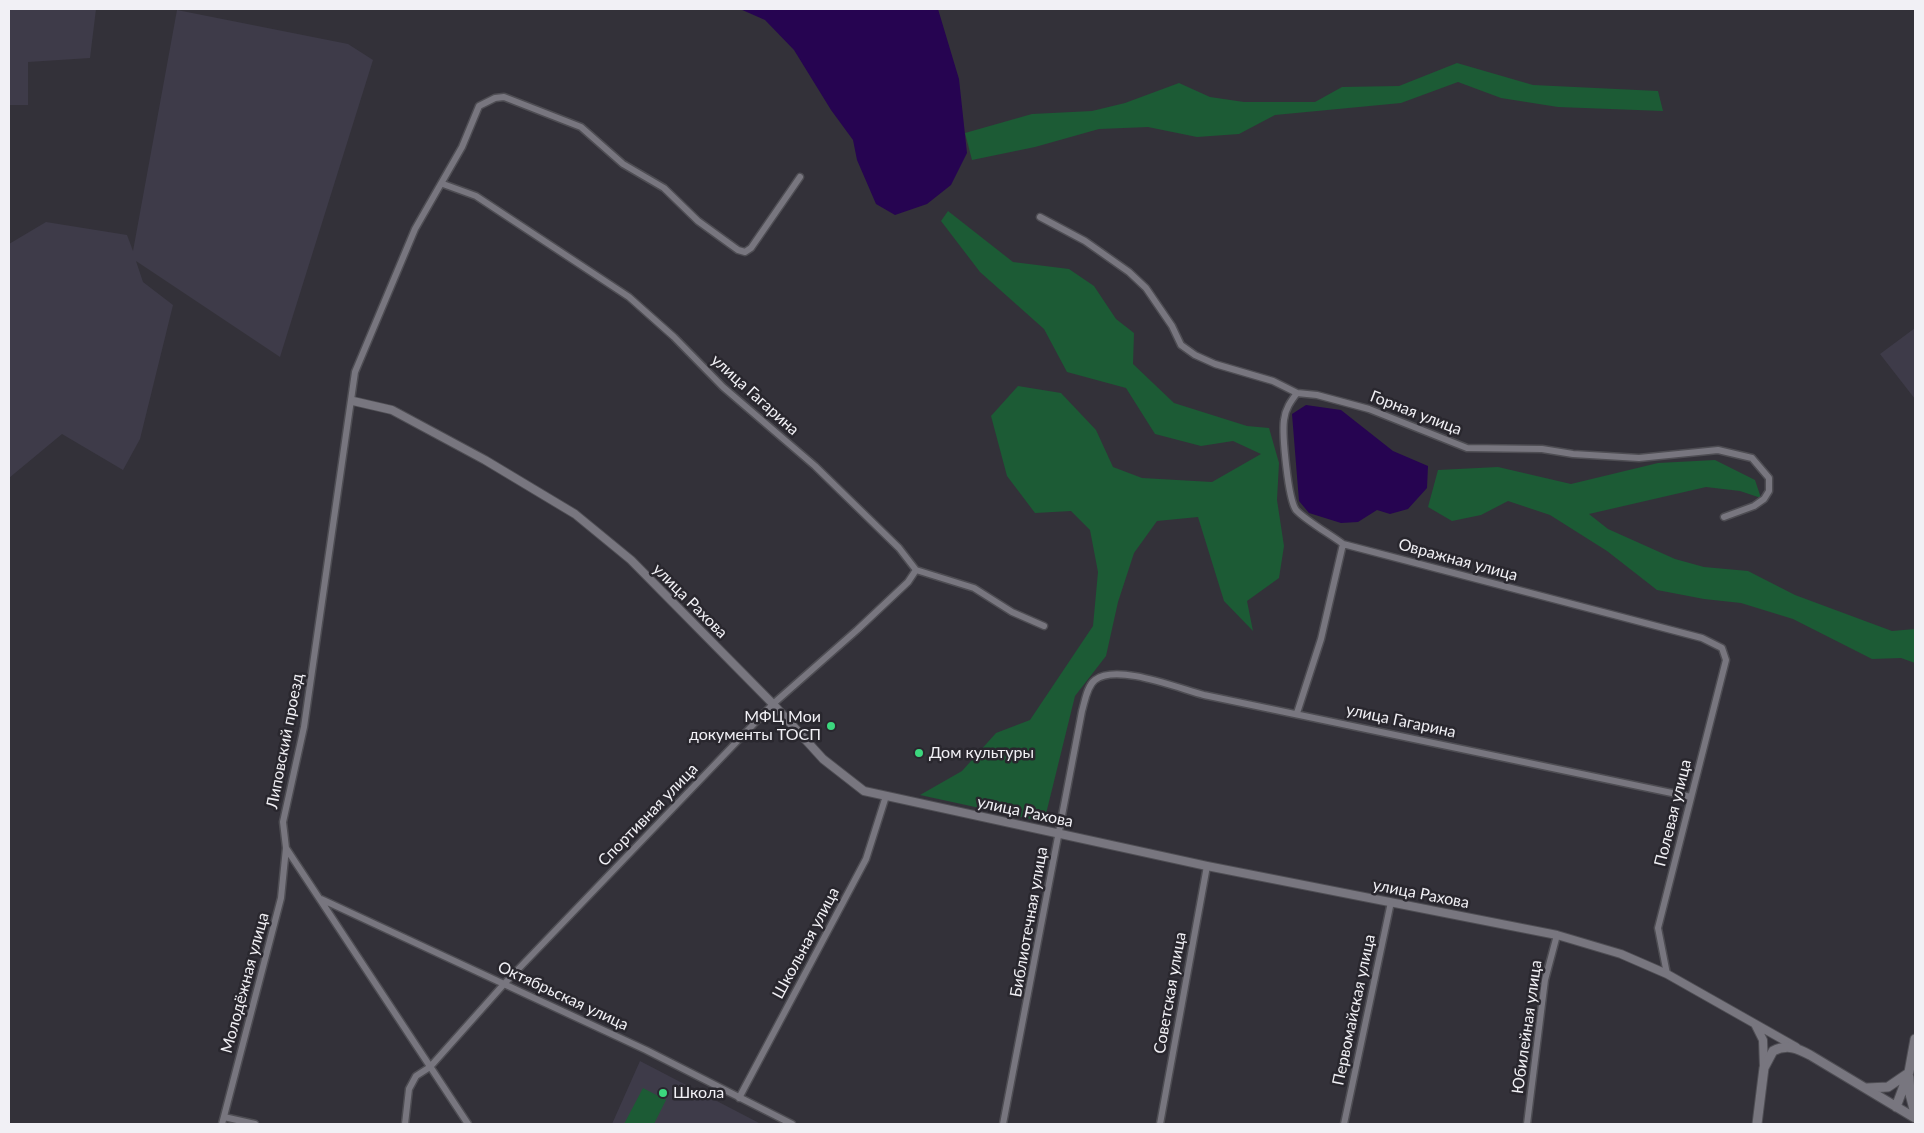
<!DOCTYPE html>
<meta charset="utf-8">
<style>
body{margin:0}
#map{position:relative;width:1924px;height:1133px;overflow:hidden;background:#333139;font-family:Lato,sans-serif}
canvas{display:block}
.frame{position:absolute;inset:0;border:10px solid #f1f0f5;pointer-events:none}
</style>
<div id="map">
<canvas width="1924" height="1133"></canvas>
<div class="frame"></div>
</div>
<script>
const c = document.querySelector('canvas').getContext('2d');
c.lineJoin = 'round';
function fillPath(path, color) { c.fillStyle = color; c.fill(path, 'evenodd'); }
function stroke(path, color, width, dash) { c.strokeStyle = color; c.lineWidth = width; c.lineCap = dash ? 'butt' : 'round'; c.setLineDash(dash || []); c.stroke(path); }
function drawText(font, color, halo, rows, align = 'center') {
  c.font = font + ' Lato,sans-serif'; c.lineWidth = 5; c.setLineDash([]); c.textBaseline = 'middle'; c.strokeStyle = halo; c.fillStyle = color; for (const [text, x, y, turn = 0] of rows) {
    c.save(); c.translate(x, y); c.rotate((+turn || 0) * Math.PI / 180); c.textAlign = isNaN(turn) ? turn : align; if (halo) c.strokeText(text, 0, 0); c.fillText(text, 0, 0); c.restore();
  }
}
fillPath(new Path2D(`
 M9 9H96L90 58 28 62V105H9Z
 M177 10 348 44 373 60 280 357 136 261 143 282 173 305 140 439 123 470 62 434 9 478V244L46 222 127 235 133 251Z
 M1915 328V399L1880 354Z
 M640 1061 761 1124H612Z`), '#3e3b49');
fillPath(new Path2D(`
 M1457 63 1533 85 1658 91 1663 111 1558 107 1501 98 1458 82 1401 103 1275 115 1239 134 1197 137 1148 127 1099 129 1035 147 972 160 965 133 1032 114 1092 111 1125 103 1179 83 1210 97 1244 102H1315L1342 87 1399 86Z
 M948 211 1013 262 1069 269 1094 286 1116 319 1134 333 1133 364 1174 403 1247 426 1269 428 1279 463 1277 500 1284 546 1279 578 1247 601 1253 631 1224 601 1198 517 1157 521 1134 553 1118 602 1106 656 1075 696 1044 822 920 795 962 771 996 733 1030 720 1093 626 1098 572 1090 530 1071 511 1035 513 1007 476 991 416 1018 386 1061 393 1096 430 1113 467 1142 478 1212 482 1261 454 1233 441 1201 446 1155 434 1126 388 1067 372 1044 329 980 272 941 221Z
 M1715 460 1755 480 1761 498 1740 491 1706 487 1589 514 1608 529 1675 559 1704 567 1748 571 1795 595 1865 621 1892 631 1915 629V663L1901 658 1872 659 1793 619 1741 603 1704 599 1657 590 1607 551 1550 515 1508 501 1481 515 1452 521 1428 507 1438 470 1498 467 1571 484 1658 463Z
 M643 1088 666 1100 654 1124H624Z`), '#1c5b35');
fillPath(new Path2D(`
 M740 9H938L959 79 967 153 951 185 927 204 895 215 876 204 857 160 853 140 831 110 794 50 765 20Z
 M1306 405 1341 410 1393 451 1428 466 1427 488 1408 509 1390 514 1377 510 1358 522 1341 523 1309 513 1299 501 1292 414Z`), '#260451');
const minor = new Path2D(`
 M443 184 476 196 629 297 674 337 723 387 815 466 899 548 916 570 974 588 1012 612 1044 626
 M1040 217 1085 241 1129 272 1146 288 1172 326 1181 345 1195 355 1215 364 1273 381 1297 393 1317 395 1369 409 1467 448 1542 449 1573 454 1639 458 1718 450 1752 458 1769 478V491L1764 499 1754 506 1724 517
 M1297 393C1291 401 1285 409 1284 420 1282 435 1288 499 1296 510 1305 520 1331 535 1343 544
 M1297 713 1321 639 1343 544 1702 638 1722 648 1726 660 1658 928 1667 974
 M321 899 646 1050 792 1124
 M739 1098 866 859 886 796
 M224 1117 255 1124
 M222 1124 281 898 286 848
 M405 1124 409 1089 416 1076 430 1067 504 984 773 704 857 630 908 582 916 570
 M468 1124 286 848 283 822 304 727 355 372 415 229 462 147 479 106 495 98 504 97 581 127 623 164 664 188 698 221 738 250 745 252 751 248 800 177
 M1003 1124 1082 711C1085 701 1087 686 1095 680 1117 663 1180 689 1204 695L1691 797
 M1160 1124 1207 866
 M1344 1124 1391 902
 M1527 1124 1545 980 1557 935`);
const tertiary = new Path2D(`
 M353 401 392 410 485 460 575 514 631 560 773 704 823 759 864 791 1207 866 1557 935 1621 954 1667 974 1796 1047
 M1755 1024 1763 1040 1764 1068`);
const secondary = new Path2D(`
 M1909 1077 1910 1094 1915 1113
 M1867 1088 1888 1087 1907 1074
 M1896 1107 1909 1072 1915 1039
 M1757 1124 1764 1068 1773 1051C1787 1044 1797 1048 1810 1055L1915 1118`);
stroke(minor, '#4e4d53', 9);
stroke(tertiary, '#4e4d53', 10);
stroke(secondary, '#4e4d53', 11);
stroke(minor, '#78767f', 6);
stroke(tertiary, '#78767f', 8);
stroke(secondary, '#78767f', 9);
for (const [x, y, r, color] of [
 [831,726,5,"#3cd77e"],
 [919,753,5,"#3cd77e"],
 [663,1093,5,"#3cd77e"]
]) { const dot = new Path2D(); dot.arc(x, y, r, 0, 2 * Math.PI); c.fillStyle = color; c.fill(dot); stroke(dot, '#29272e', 2); }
drawText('16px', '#f1f0f5', '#29272e', [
 ["улица Гагарина",755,395,42],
 ["Горная улица",1416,413,21],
 ["Овражная улица",1458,560,15],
 ["улица Рахова",690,601,45],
 ["улица Гагарина",1401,721,12],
 ["Липовский проезд",285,741,-79],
 ["улица Рахова",1025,812,12],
 ["Полевая улица",1673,813,-76],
 ["Спортивная улица",648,815,-46],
 ["улица Рахова",1421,894,11],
 ["Библиотечная улица",1029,922,-80],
 ["Школьная улица",806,943,-62],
 ["Молодёжная улица",245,983,-75],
 ["Советская улица",1170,993,-80],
 ["Октябрьская улица",563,996,25],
 ["Первомайская улица",1354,1010,-78],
 ["Юбилейная улица",1527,1027,-82]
]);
drawText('16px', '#f1f0f5', '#29272e', [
 ["МФЦ Мои",821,717,"right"],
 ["документы ТОСП",821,735,"right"],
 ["Дом культуры",929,753],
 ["Школа",673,1093]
], 'left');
</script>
